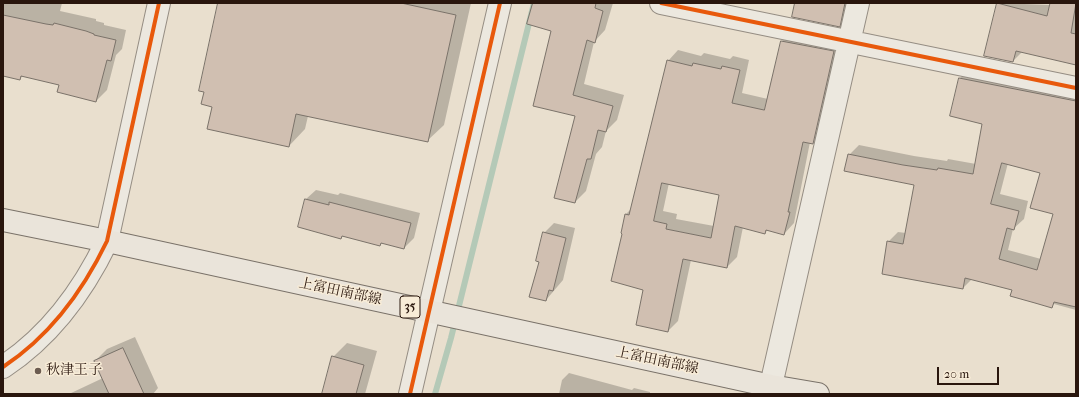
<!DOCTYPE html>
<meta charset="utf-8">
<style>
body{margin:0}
#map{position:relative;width:1079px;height:397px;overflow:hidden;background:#e9dfce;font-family:"IM FELL French Canon",serif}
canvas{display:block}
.frame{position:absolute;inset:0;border:4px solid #29160d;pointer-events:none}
.scale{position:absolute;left:937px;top:367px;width:62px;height:18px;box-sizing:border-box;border:2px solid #29160d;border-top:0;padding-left:5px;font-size:12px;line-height:14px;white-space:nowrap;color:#29160d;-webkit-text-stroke:3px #f8ecd7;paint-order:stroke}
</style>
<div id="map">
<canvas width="1079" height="397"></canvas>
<div class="frame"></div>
<div class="scale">20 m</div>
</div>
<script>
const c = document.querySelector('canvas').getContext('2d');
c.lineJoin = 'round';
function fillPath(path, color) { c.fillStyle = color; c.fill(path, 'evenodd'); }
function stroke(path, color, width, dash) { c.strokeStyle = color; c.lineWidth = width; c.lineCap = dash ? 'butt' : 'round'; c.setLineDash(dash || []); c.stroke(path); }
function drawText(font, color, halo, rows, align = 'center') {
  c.font = font + ' "IM FELL French Canon","Noto Serif JP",serif'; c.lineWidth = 3; c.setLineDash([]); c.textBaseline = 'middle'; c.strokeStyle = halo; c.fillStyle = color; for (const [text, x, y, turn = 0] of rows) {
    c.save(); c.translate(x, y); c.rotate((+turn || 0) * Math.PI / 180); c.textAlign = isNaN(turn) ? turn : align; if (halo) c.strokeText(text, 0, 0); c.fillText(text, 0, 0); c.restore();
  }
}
fillPath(new Path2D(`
 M3 3H62L60 11 96 19V21L104 23V25L126 30 122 49 116 55 107 90 96 101 60 85 23 75 20 79 3 75Z
 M219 3H471L444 125 427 141 308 116 305 129 289 146 213 106Z
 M534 3H613L605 30 594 42 584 84 624 95 617 120 606 131 602 147 596 154 586 191 575 202 576 115 553 30Z
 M796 3H852L849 16 839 26Z
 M999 3 1050 5 1051 3H1076V61L1022 52 1013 61Z
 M792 31 844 41 823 133 813 143 810 142 794 223 784 234 768 229 765 233 743 227 737 257 727 267 691 260 678 321 668 331 644 289 623 233 626 214 631 209 668 61 678 50 701 56 704 53 730 59 733 56 749 60 742 93 768 99 782 41ZM669 183 720 194 714 226 676 219 677 214 663 211Z
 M970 68 1076 90V310L1054 304 1052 306 1013 289 972 279 963 288 888 242 898 232 906 233 915 185 849 155 859 145 914 156 947 161 948 159 976 164 983 123 960 78ZM1008 163 1041 172 1054 213 1041 259 1008 250 1013 229 1024 219 1028 201 1000 194Z
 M316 190 338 195 340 193 420 213 414 238 404 248 383 242 380 245 343 235 341 238 299 226 306 199Z
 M554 223 575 228 563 280 546 300 544 233Z
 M135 337 158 388 153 394H69L103 378 95 361 107 349Z
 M347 343 377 351 365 394H323L333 357Z
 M569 373 632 390 634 388 650 392V394H559L562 380Z`), '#0003');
stroke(new Path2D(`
 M435 394 451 338 534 3`), '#b4c9b7', 6);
const building = new Path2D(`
 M218 3H401L456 15 428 142 296 114 289 147 207 129 212 107 201 104 204 92 199 91Z
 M533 3H596L595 8 603 11 595 43 587 40 573 95 613 106 606 132 598 130 591 159H587L575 203 554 198 575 116 533 106 551 31 527 24Z
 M795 3H845L840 27 792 17Z
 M997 3 1047 16 1050 3H1076L1071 33 1076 34V65L1016 51 1013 62 984 56Z
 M3 15 46 24 53 25 54 23 86 31 94 34V35L116 40 111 61 107 60 96 102 57 92 59 85 21 76 20 80 3 76Z
 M781 41 834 51 813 144 803 142 788 212H790L784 235 766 230 765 234 735 226 727 268 683 259 668 332 636 325 643 290 611 281 622 234 621 233 625 214 629 215 667 60 692 66 693 63 721 69 722 66 740 70 732 103 764 110ZM662 183 719 195 711 238 666 229 667 224 654 221Z
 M959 78 1076 101V307L1054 302 1052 308 1035 303 1010 296 1012 290 965 278 963 289 882 274 887 241 903 244 914 185 844 171 848 154 903 165 937 170 938 168 973 174 982 124 950 116ZM1002 163 1040 173 1030 208 1053 214 1037 270 999 259 1007 228 1014 230 1019 211 991 204Z
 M305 199 329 205V202L411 223 404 249 381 243 380 246 342 236 341 239 298 227Z
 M543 232 566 238 553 291 549 290 546 301 529 297 539 262 536 261Z
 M123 348 144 394H109L94 361Z
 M332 356 364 365 356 394H322Z`);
fillPath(building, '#d0bfb1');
stroke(building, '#7a7269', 1);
const minor = new Path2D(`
 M661 3 1076 88
 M3 367C50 336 83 291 107 241L159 3
 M410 394 500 3
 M769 394 858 3`);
const major = new Path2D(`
 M3 220 107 241 771 386 818 394`);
stroke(minor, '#958d83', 24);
stroke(major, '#7a7269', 24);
stroke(minor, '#ece8df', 22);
stroke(major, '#eae4da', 22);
stroke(new Path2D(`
 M661 3 1076 88
 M3 367C50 336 83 291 107 241L159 3
 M410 394 500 3`), '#e8590c', 4);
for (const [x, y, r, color] of [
 [38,371,4,"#6c5c51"]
]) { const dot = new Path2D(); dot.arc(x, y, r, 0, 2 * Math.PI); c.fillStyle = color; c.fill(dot); stroke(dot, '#f8ecd7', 1.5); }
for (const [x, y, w] of [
 [410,307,20]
]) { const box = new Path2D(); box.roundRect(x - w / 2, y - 11, w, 22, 3); c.fillStyle = '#f8ecd7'; c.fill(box); stroke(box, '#29160d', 1); }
drawText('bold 13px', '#29160d', null, [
 ["35",410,307]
]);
drawText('14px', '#29160d', '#f8ecd7', [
 ["上富田南部線",340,292,12],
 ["上富田南部線",657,361,12]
]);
drawText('14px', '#29160d', '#f8ecd7', [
 ["秋津王子",46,371]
], 'left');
</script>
